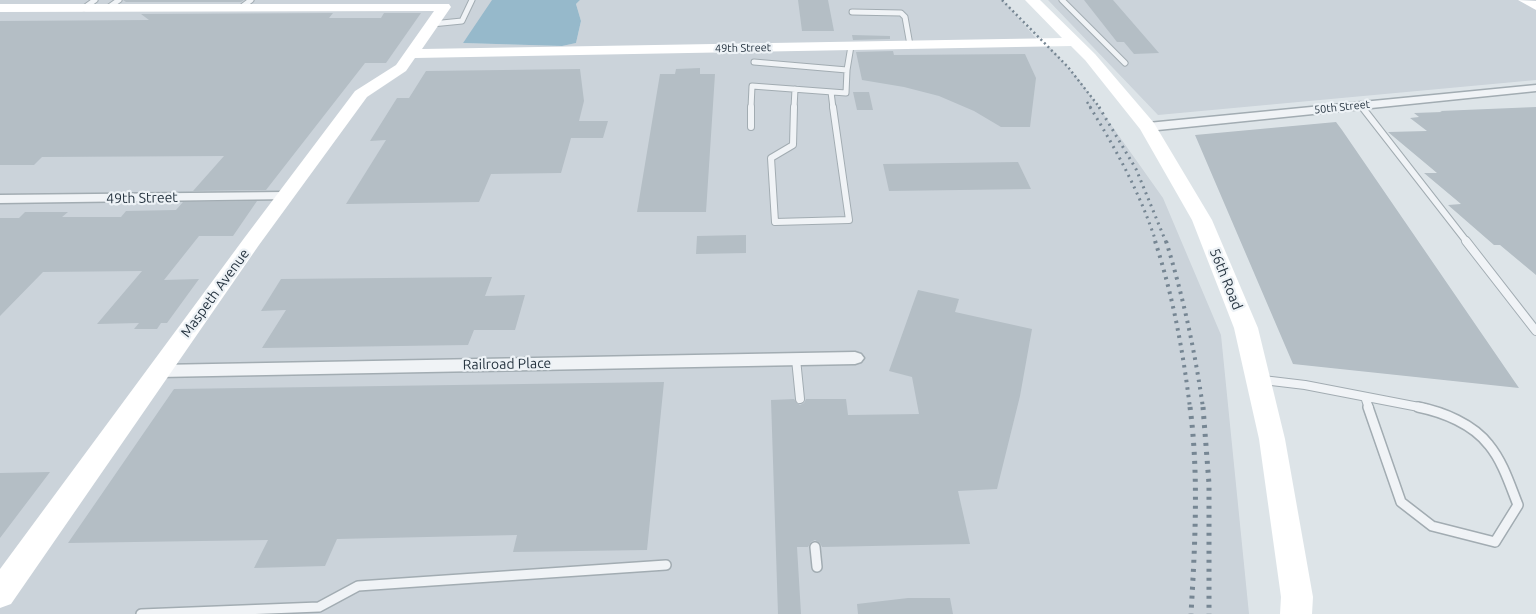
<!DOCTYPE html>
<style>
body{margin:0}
canvas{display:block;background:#dde4e8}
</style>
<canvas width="1536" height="614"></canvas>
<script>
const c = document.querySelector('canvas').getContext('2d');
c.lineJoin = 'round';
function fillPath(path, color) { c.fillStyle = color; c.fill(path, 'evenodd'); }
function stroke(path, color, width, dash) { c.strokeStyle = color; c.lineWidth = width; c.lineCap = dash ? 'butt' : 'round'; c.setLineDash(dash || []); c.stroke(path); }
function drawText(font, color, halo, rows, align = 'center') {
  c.font = font + ' Ubuntu,sans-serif'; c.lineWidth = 4.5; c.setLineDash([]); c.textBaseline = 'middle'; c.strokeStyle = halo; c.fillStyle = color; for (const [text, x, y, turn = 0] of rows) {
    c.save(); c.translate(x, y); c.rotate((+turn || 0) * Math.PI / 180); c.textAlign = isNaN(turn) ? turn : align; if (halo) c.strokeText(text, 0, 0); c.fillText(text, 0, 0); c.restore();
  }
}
fillPath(new Path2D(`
 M0 0H495L463 43 562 46 576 43 581 21 576 4 580 0H1003L1040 43H1046L1080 81 1163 198 1221 335 1249 614H0Z
 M1048 0H1536V80L1158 115Z`), '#cbd3da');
fillPath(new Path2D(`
 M492 0H580L576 4 581 21 576 43 562 46 463 43Z`), '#96b9cb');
fillPath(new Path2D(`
 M123 0H244L241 2H126Z
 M798 0H828L834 31H802Z
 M1084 0H1113L1159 53 1134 54 1124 42H1117Z
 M333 13 329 18H381L384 13H421L386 63H365L266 190 193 191 224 156 42 157 34 165H0V21L149 20 141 14Z
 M852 35 890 36V39L853 40Z
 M893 51 894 55 1025 54 1036 78 1030 127H1001L974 111 939 96 904 87 862 80 856 52Z
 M700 68V74H715L706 212H637L660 74H675L676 69Z
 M580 69 584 101 579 121H608L603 138H571L561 173 491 174 479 202 346 204 386 140 370 141 397 98H409L426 71Z
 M853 92H869L873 110H857Z
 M1536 107V275L1500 245H1494L1448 205 1461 204 1424 173H1437L1388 132 1427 131 1410 118 1419 117 1414 113 1442 112 1440 111Z
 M1336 122 1342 130 1519 388 1293 364 1195 135Z
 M1018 162 1031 189 889 191 883 164Z
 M257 201 233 236H199L164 280 199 279 167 323H161L157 329H134L139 323 97 324 142 271 43 272 0 316V218H19L25 212H68L62 217H121L126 211 176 210 183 202Z
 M746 235V253L696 254 697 236Z
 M492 277 485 296 525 295 515 330H474L468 345 262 348 286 310 261 311 281 279Z
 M918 290 959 299 955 312 1032 329 1020 396 997 489 958 491 970 544 822 547 820 543 815 540 811 542 808 547H797L801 614H778L771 400 794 399 800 405 804 403 806 399H846L848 415 919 414 912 377 889 371Z
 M664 382 647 550 513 552 517 535 337 539 325 566 254 568 268 540 68 543 174 389Z
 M50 472 0 538V473Z
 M908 598H950L953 614H858L857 604Z`), '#b4bec5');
const laneFar3 = new Path2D(`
 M1062 0 1125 63
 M243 6 251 0
 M109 7 119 0
 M84 8 95 0
 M852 12 901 13 905 17 910 45
 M432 24 462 21 472 0
 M754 62 847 70 851 46
 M831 92 833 108
 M1361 105 1363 108
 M751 108 752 86 846 93 847 70
 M794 108 795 89`);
const laneFar2 = new Path2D(`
 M794 107 793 145 771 158 775 222 849 220 833 107
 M1362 107 1467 242
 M751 127V107`);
const laneFar1 = new Path2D(`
 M1466 241 1536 331
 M796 359 800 399
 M1263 380 1305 385 1424 408
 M1365 397 1369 408`);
const lane = new Path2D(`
 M1368 407 1401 502 1432 526 1495 542 1518 505C1510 485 1503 462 1489 445 1473 424 1443 412 1418 407
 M815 547 817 567
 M141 614 319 607 358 586 666 565`);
const street = new Path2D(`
 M1536 85V91L1148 131 1142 127 1148 123Z
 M285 192 290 193 292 196 290 199 0 203V195Z
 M855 352 861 354 864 358 861 362 855 364 159 377 153 376 150 371 153 366 159 365Z`);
stroke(laneFar3, '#a2acb2', 7);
stroke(laneFar2, '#a2acb2', 8);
stroke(laneFar1, '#a2acb2', 10);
stroke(lane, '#a2acb2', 12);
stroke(street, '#a2acb2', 3);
stroke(laneFar3, '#f0f3f6', 5);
stroke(laneFar2, '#f0f3f6', 6);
stroke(laneFar1, '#f0f3f6', 8);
stroke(lane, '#f0f3f6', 9);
fillPath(street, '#f0f3f6');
fillPath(new Path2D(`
 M1025 0H1040L1095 54 1154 123 1212 220 1258 328 1285 439 1313 597 1312 614H1280L1281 597 1259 439 1234 328 1192 220 1140 129 1085 60 1071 46 415 58 406 71 367 97 259 245 11 604 0 608V569L245 237 355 91 396 65 434 11 0 12V4H449L451 7 422 49 1062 38Z
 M1518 0 1536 1V10Z`), '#fff');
stroke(new Path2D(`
 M1002 0 1068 67 1100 108
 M1087 102 1091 108`), '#768693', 2.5, [2, 3]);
stroke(new Path2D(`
 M1090 107C1117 151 1140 193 1156 242
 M1099 107 1136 169 1166 242`), '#768693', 3, [2, 4.5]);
stroke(new Path2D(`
 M1155 241C1173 296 1183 351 1190 408
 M1166 241C1183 296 1195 351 1203 408`), '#768693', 4, [2.5, 5]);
stroke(new Path2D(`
 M1190 407C1199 475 1195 545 1191 614
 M1203 407 1209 484V614`), '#768693', 5, [3, 6]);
drawText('11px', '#263440', '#edf2f6', [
 ["49th Street",743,48,-1],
 ["50th Street",1342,107,-6]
]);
drawText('14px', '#263440', '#edf2f6', [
 ["49th Street",142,198,-1],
 ["56th Road",1226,279,68],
 ["Maspeth Avenue",215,293,-54],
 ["Railroad Place",507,364,-1]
]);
</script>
